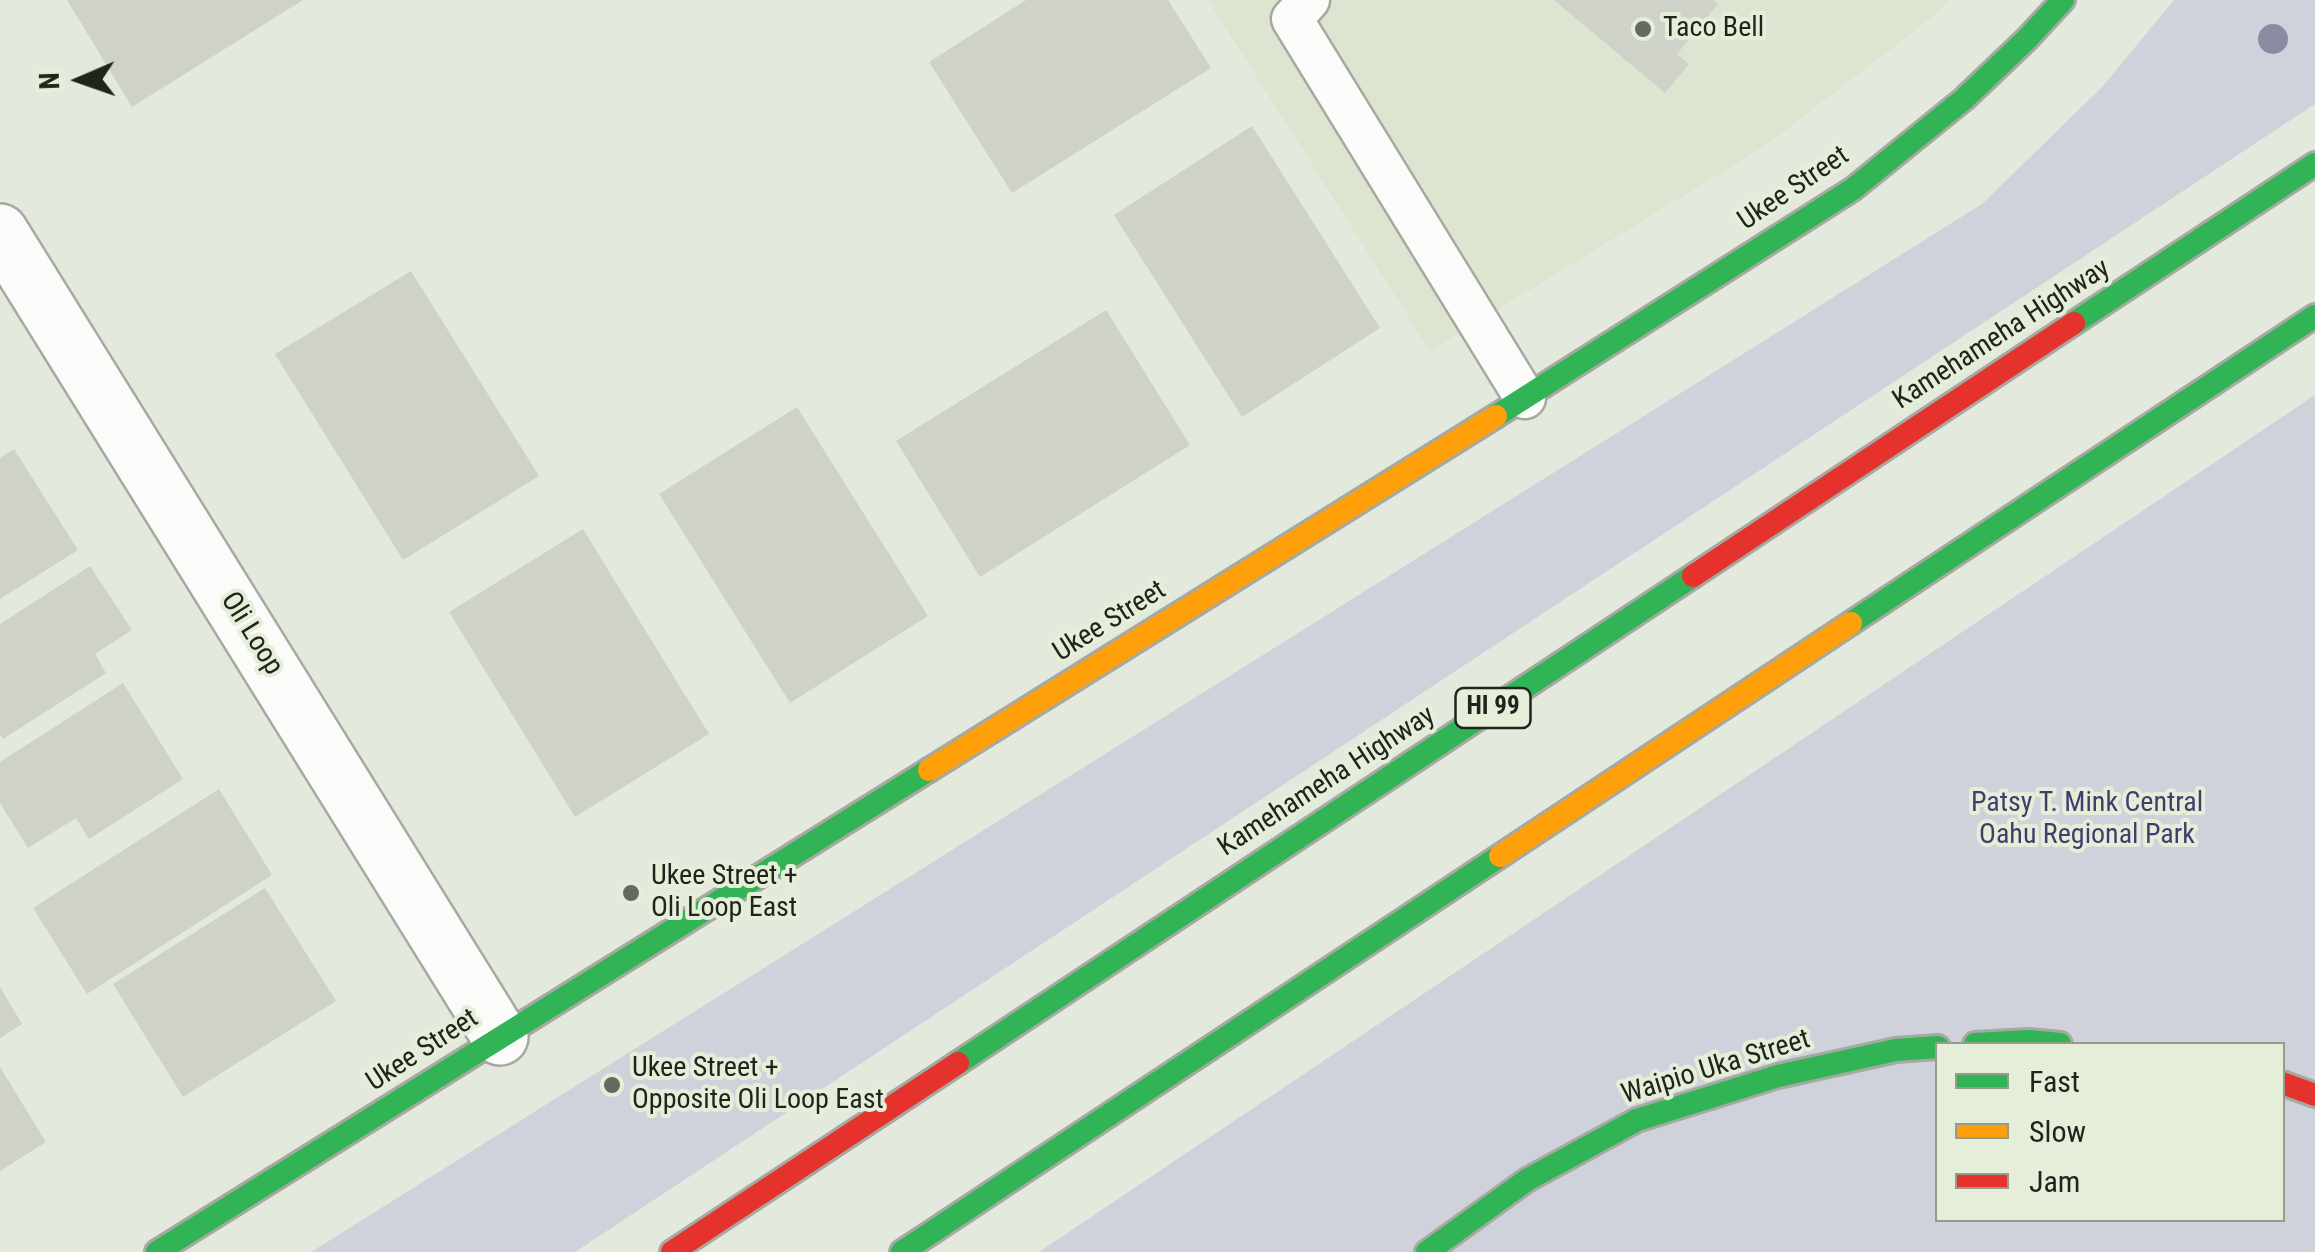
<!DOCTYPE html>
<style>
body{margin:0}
#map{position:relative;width:2315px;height:1252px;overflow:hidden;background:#e4e9de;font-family:"Roboto Condensed",sans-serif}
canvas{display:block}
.legend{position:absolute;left:1935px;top:1042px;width:350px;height:180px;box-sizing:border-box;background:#e5eed9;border:2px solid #979d8d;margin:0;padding:12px 18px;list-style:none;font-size:30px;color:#21241c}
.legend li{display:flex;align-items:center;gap:20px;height:50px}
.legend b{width:50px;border:2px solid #979d8d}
.north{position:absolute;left:30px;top:30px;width:100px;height:100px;-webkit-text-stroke:8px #e5eed9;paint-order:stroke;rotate:268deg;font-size:28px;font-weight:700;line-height:40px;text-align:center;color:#21241c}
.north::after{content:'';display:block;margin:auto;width:35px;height:45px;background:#21241c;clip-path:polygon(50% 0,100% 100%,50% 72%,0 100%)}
</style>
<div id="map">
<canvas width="2315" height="1252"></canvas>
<ul class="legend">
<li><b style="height:12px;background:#30b455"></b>Fast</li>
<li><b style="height:12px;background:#ff9f0a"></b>Slow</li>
<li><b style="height:12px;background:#e5322d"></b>Jam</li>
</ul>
<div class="north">N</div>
</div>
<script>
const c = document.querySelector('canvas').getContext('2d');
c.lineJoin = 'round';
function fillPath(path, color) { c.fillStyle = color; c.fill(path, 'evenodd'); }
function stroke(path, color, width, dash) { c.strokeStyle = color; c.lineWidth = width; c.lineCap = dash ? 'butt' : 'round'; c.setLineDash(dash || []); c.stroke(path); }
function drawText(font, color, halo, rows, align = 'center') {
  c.font = font + ' "Roboto Condensed",sans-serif'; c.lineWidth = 8; c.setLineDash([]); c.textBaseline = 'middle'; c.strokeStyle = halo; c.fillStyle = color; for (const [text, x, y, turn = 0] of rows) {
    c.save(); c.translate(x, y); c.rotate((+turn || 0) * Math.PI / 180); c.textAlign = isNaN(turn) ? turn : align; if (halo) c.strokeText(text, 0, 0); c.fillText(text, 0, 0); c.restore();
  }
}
fillPath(new Path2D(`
 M1208 0H1949L1934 16 1765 146 1430 351Z`), '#dde5d1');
fillPath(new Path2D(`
 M2174 0H2315V104L575 1252H311L1982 204 2103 86Z
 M2315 395V1252H1039ZM1938 1044H2282V1220H1938Z`), '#cfd2da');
fillPath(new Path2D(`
 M67 0H303L132 107Z
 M1026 0H1168L1211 68 1012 193 929 62Z
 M1554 0H1713L1718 4 1677 54 1689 64 1665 93Z
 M1252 126 1380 328 1242 417 1114 215Z
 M411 271 539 476 403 560 275 354Z
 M1106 310 1190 445 980 577 896 441Z
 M797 407 928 616 790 703 659 494Z
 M14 449 78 550 0 599V458Z
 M583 529 709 734 575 817 449 612Z
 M90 566 132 630 95 654 106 673 3 739 0 734V624Z
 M123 683 183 779 89 839 76 818 28 848 0 803V762Z
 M219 789 272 875 87 994 33 908Z
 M265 888 336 1001 183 1097 113 984Z
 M0 987 22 1024 0 1038Z
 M0 1067 46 1142 0 1171Z`), '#ced2c9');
const lane = new Path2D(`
 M1309 0 1292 19 1525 398`);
const street = new Path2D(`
 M0 232 500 1037`);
const fast = new Path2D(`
 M2074 323 2315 164
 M1496 416 1853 189 1964 99 2027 39 2063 0
 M1851 623 2315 316
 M1975 1044 2029 1041 2060 1044
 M958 1063 1693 576
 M157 1252 929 770
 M902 1252 1500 856
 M1427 1252 1527 1180 1637 1120 1778 1076 1896 1050 1938 1047`);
const slow = new Path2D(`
 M929 770 1496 416
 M1500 856 1851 623`);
const jam = new Path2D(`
 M1693 576 2074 323
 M2282 1083 2315 1095
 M672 1252 958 1063`);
stroke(lane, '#a5a9a0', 45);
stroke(street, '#a5a9a0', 60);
stroke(fast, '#a5a9a0', 28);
stroke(slow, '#a5a9a0', 28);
stroke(jam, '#a5a9a0', 28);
stroke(lane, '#fbfcfa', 40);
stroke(street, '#fbfcfa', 55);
stroke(fast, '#30b455', 22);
stroke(slow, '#ff9f0a', 22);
stroke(jam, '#e5322d', 22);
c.fillStyle = '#898ca0';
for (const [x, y] of [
 [2273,39]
]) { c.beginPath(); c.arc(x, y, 15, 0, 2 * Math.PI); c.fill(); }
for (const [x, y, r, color] of [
 [1643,29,10,"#656960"],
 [631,893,10,"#656960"],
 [612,1085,10,"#656960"]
]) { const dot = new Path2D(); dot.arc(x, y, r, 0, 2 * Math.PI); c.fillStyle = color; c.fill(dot); stroke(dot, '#e5eed9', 4); }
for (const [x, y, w] of [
 [1493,708,75]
]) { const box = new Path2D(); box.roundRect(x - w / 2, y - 20, w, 40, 8); c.fillStyle = '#e5eed9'; c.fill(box); stroke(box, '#21241c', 2.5); }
drawText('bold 25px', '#21241c', null, [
 ["HI 99",1493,708]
]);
drawText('28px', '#21241c', '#e5eed9', [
 ["Taco Bell",1663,29],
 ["Ukee Street +",651,877],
 ["Oli Loop East",651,909],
 ["Ukee Street +",632,1069],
 ["Opposite Oli Loop East",632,1101]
], 'left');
drawText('28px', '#21241c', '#e5eed9', [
 ["Ukee Street",1794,189,-34],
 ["Kamehameha Highway",2002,335,-33],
 ["Ukee Street",1110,622,-32],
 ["Oli Loop",251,634,58],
 ["Kamehameha Highway",1327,782,-33],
 ["Ukee Street",423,1051,-33],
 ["Waipio Uka Street",1716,1068,-17]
]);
drawText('28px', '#3e3f6d', '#e5eed9', [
 ["Patsy T. Mink Central",2087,804],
 ["Oahu Regional Park",2087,836]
]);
</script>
